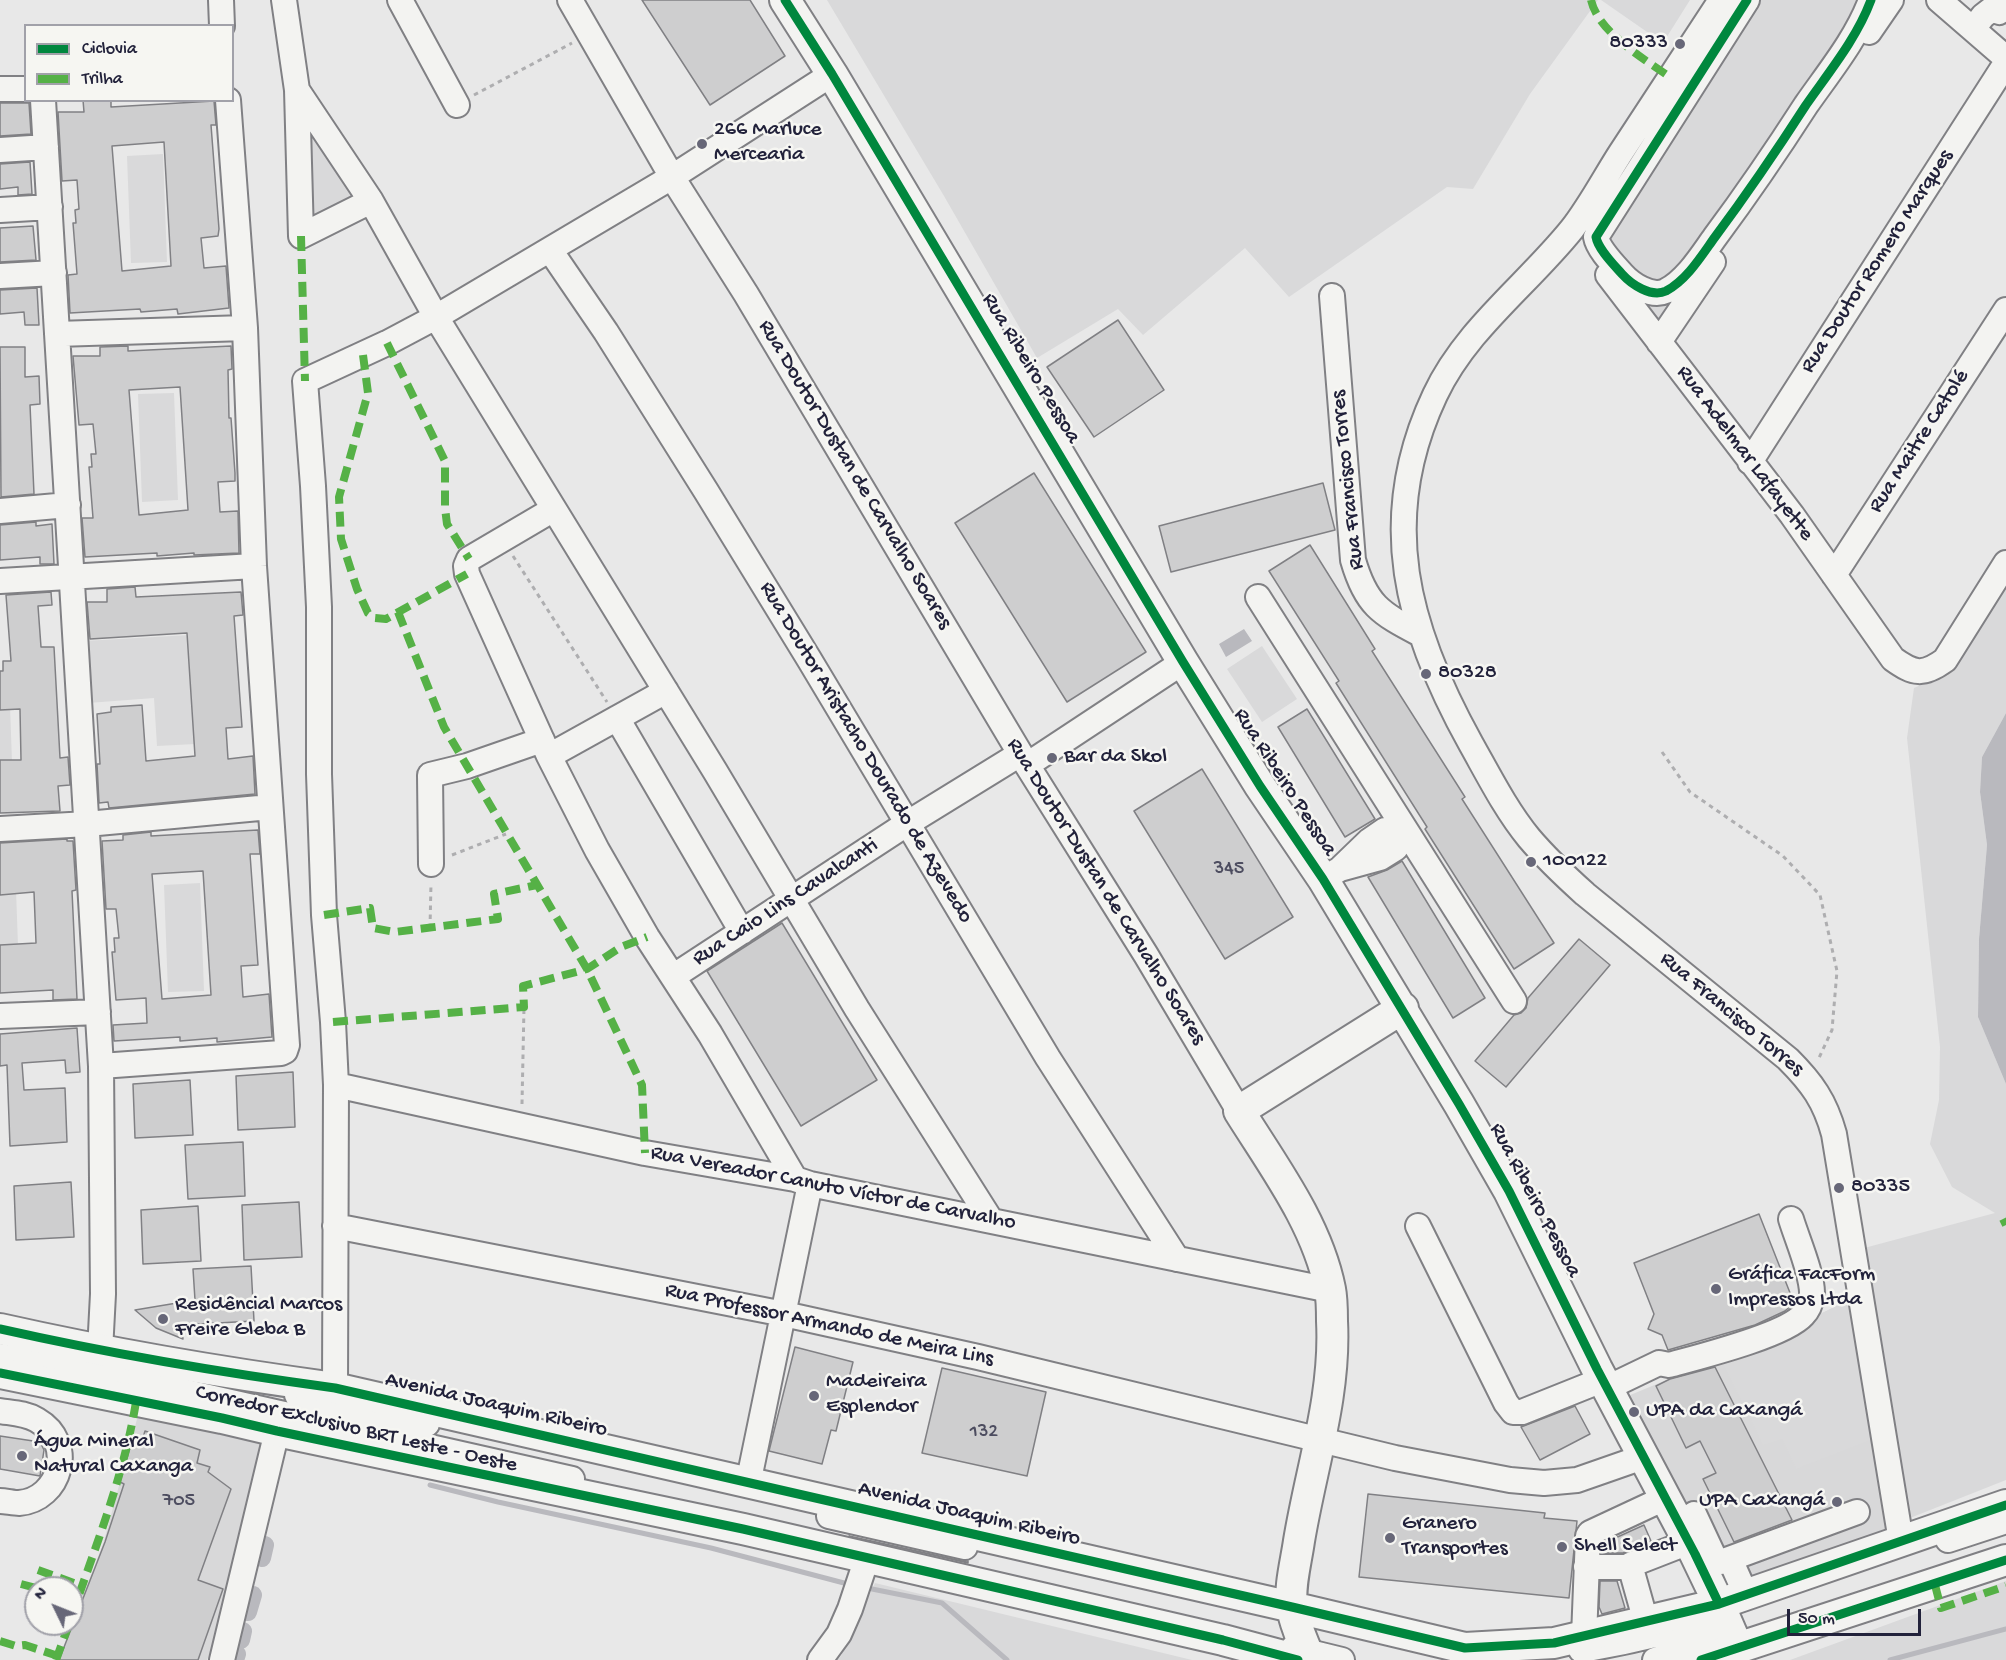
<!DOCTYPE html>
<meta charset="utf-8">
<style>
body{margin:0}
#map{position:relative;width:2006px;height:1660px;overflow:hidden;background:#e8e8e8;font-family:"Gochi Hand",sans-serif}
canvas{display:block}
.legend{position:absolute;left:24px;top:24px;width:210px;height:78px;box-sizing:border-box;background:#f6f6f2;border:2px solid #a1a1a9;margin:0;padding:8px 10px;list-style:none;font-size:18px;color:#22223b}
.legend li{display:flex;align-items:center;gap:12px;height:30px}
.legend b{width:30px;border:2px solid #a1a1a9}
.north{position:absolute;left:24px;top:1576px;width:60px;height:60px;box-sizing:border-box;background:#f6f6f2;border:2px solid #a1a1a9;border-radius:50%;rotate:313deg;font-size:16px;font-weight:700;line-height:24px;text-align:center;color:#22223b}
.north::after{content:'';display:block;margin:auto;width:21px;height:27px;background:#676778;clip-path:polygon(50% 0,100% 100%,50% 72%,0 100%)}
.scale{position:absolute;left:1787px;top:1609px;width:134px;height:27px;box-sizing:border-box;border:3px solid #22223b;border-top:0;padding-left:8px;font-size:18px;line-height:21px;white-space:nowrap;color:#22223b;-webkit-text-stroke:4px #f6f6f2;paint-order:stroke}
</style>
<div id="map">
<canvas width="2006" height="1660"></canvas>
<ul class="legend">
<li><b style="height:8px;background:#00873e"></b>Ciclovia</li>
<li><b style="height:8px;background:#55b146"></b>Trilha</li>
</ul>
<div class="north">N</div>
<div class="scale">50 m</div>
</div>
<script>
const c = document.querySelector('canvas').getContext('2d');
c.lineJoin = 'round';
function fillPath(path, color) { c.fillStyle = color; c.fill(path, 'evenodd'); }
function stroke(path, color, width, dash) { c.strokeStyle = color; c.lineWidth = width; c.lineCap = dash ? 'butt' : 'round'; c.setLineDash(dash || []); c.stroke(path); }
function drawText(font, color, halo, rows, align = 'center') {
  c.font = font + ' "Gochi Hand",sans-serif'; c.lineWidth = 5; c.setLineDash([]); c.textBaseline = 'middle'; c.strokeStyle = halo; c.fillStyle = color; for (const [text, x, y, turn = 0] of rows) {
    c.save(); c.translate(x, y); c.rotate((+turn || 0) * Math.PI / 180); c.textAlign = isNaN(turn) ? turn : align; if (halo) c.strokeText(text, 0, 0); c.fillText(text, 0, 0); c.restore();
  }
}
fillPath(new Path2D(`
 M1849 1300 1892 1534 1725 1592 1628 1396 1789 1329Z
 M140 1408 266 1436 220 1627 207 1660H59L104 1541Z`), '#d8d8d9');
fillPath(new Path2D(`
 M827 0H1598L1530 94 1473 189 1447 187 1289 297 1245 248 1143 335 1118 309 1037 358 944 196Z
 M1601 0H1690L1663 43Z
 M1727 0H1879L1660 330 1580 230Z
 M301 110 357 195 312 224Z
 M163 154 167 262 131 263 127 156Z
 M174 393 178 500 142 502 138 394Z
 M2006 584V713L1982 757 1980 792 1987 845 1979 939 1978 1017 2006 1084V1480L1910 1518 1853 1251 1995 1213 1952 1187 1930 1144 1939 1100 1940 1047 1907 738 1914 688 1934 679 1968 649Z
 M190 635 195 744 157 746 154 698 88 703 84 641Z
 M1262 646 1297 699 1262 722 1227 669Z
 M10 706 12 762H0V707Z
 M200 883 204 991 168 992 164 885Z
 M16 890 18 946 0 947V891Z
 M1849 1300 1875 1438 1796 1469 1782 1439 1763 1445 1722 1362Z
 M2006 1581V1660H1790Z
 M875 1583 1192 1660H837L841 1656Z`), '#d9d9da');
fillPath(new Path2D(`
 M1244 629 1252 641 1226 657 1219 644Z
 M2006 713V1084L1978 1017 1979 939 1987 845 1980 792 1982 757Z`), '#b9b9be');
stroke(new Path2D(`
 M430 1485 498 1502 711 1548 844 1583
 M872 1589 942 1603 1007 1660
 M1890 1660 2006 1629`), '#b9b9be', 5);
stroke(new Path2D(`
 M262 1558 265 1545
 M248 1612 253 1595
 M241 1640 243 1631
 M235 1660 237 1654`), '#b9b9be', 18);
const building = new Path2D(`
 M642 0H750L785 56 710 105Z
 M83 100H111V107L214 101 216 125H211L219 229 218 236 201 238 204 268 226 266 229 308 178 314 177 309 141 312 140 309 70 313 68 275 77 274 73 223H76L75 210 79 209 77 180 62 181 58 112H84ZM164 142 171 266 122 271 112 146Z
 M0 103H29L31 134 0 136Z
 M30 162 32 194 18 195V187L0 189V164Z
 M33 226 36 260 0 262V228Z
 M37 288 39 325H25L24 312 0 314V290Z
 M1118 320 1164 390 1094 437 1047 367Z
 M128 346V351L231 346 232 369 228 370 229 418H231L235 473V481L218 482 220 512 238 511 239 553 194 555V553L157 556V553L85 557 82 518H93L89 467H92L91 454H96L93 424 79 425 73 356H100V347ZM180 387 188 510 139 515 129 390Z
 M0 347H25V377L39 376 40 404 30 405 34 494 1 497Z
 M1034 473 1146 652 1067 702 955 523Z
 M1323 483 1335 530 1171 572 1159 526Z
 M36 522V526L52 524 54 564H40V557L0 560V525Z
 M1310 545 1375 649 1372 651 1465 797 1462 799 1554 943 1514 969 1425 829 1427 827 1336 683 1339 681 1269 571Z
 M135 587 136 597 241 592 243 615 234 616 242 727 226 728 228 759 253 756 255 794 109 808 108 802 99 803 97 764H100L97 714 111 712V707L142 705 146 761 195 756 187 633 90 639 87 602H107V589Z
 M51 592 52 605 38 606 41 647H54L60 758 68 757 70 785 58 786 60 811 0 813V760H21L20 709 0 710V671H3V661H11L6 595Z
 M1307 709 1375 819 1345 837 1278 727Z
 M1202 769 1293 917 1225 959 1134 811Z
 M258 830 260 854H250L258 965 241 966 243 997 269 994 272 1037 217 1042V1038L180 1041V1037L114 1041 113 1025 147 1023 146 998 116 1000 112 952H115L114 938H119L116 909H106L102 841 123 840V835L151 832V836ZM203 871 211 995 162 999 152 874Z
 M67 839V841H73L76 890 72 891 77 999 53 1000V990L0 993V945L36 943 34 892 0 895V843Z
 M1402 861 1485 998 1453 1018 1368 877 1387 870Z
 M782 923 877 1080 801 1126 707 971Z
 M1579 939 1610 965 1506 1087 1475 1061 1514 1015 1521 1013 1526 1008 1528 998Z
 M77 1028 80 1072 66 1073 65 1060 22 1063 24 1090 65 1088 67 1142 10 1146 7 1065 0 1066V1034Z
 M293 1072 295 1127 238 1130 236 1076Z
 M190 1080 193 1135 135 1138 133 1084Z
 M243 1142 245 1196 188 1199 185 1145Z
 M71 1182 74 1237 16 1240 14 1186Z
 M299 1202 302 1257 244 1260 242 1205Z
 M198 1206 201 1261 143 1264 141 1210Z
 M1759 1214 1794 1303 1785 1311 1755 1325 1668 1350 1662 1335 1648 1329 1654 1314 1634 1263Z
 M251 1266 254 1321 181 1325 183 1339 156 1328 135 1310 195 1300 193 1269Z
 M795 1347 853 1362 836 1431 831 1430 822 1464 769 1451Z
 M1715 1367 1792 1520 1734 1542 1703 1479 1716 1473 1700 1441 1686 1448 1656 1386 1670 1379Z
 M942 1368 1046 1392 1027 1476 922 1453Z
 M1575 1406 1590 1434 1540 1460 1521 1427Z
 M145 1431 200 1450 197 1463 210 1467 208 1472 231 1489 198 1580 223 1589 198 1660H59L105 1542 124 1484 120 1482 132 1441 141 1444Z
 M0 1436 40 1442 44 1450 40 1476 0 1469Z
 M1368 1494 1545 1513 1544 1518 1577 1521 1569 1598 1359 1577Z
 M1644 1525 1651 1541 1623 1553H1602V1544Z
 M849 1536 962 1561H968V1563Z
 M1600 1581H1617L1625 1608 1602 1614 1599 1607Z`);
fillPath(building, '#cececf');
stroke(building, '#808084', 1.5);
const minor = new Path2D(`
 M221 0 222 26
 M284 0 297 90 301 236 371 201
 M400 0 457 105
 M570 0 672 177 746 294 1027 765 1146 955 1239 1111
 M1721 0C1687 51 1654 103 1620 154 1604 179 1590 206 1572 229 1527 285 1466 329 1435 395 1376 520 1407 629 1471 744 1489 776 1506 810 1529 838 1546 858 1565 876 1585 894L1788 1059C1812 1083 1825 1101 1834 1134L1901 1541
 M1747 0 1596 237C1598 249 1613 264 1622 274 1631 284 1651 298 1666 291 1687 280 1702 255 1715 237 1747 194 1777 150 1806 105 1829 72 1857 38 1871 0
 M1939 0 2006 58
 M1973 29 1983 16 1992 9 1999 12 2006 5
 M1869 32 1891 0
 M0 89H26
 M297 90 371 201 436 317 715 771 857 1009 990 1219
 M43 100 101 1066 103 1294 100 1351
 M0 150 46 147
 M0 210 50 207
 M550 250 606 332 706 491 809 659 1048 1058 1177 1259
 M1608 275 1792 515 1893 659C1914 674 1923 676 1945 660L2006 563
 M0 276 54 273
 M1332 296 1353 560C1366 605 1380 613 1420 634
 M57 334 245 328
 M1659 342 1713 262
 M1750 462 2006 63
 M554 509 469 559 466 566 467 574 549 756 597 850 647 937 710 1034 795 1179
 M0 511 68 505
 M1834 575 2006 310
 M0 581 254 566
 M1258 597 1514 1001
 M617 718 742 932
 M549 756 666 691
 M1027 765 1183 662
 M0 829 87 824 270 807
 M431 864 430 775 467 766 542 740
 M1323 879 1340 869 1369 841 1385 830H1405L1396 848 1380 858 1340 869
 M674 976 908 823 1020 754
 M0 1016 98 1012
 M101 1066 281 1053 285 1051 287 1045 254 566 245 328 228 100
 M336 1085 645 1153 795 1179 810 1184 1330 1290
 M335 1226 784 1314 978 1357 1395 1458 1510 1480 1544 1483 1577 1480 1643 1457
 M1418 1226 1506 1403 1513 1412H1522L1602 1380
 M0 1356 111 1375 572 1479
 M335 1388 336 1085 333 1022 324 915 319 774V607L313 486 305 381 387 343 436 317 672 177 832 74
 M1607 1388 1659 1363 1669 1365C1698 1357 1784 1336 1803 1315 1808 1310 1811 1302 1812 1295 1813 1275 1797 1239 1791 1219
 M297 1395 427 1424
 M0 1411C13 1413 25 1413 37 1420 77 1443 60 1500 19 1503 13 1503 6 1501 0 1501
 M748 1484 810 1184
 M1694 1514 1715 1559 1721 1562 1857 1512
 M829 1516 965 1547
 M1948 1540 2006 1521
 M1730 1559 1746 1595
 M1586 1567H1629
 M1646 1622 1630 1565 1689 1542
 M1584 1637 1588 1536 1590 1533 1665 1498
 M1293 1648 1342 1660
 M1581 1650C1630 1642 1675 1631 1722 1616
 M222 1660 277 1431
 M820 1660 839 1634 850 1609 867 1558
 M1655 1660 1722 1639`);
const major = new Path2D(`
 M785 0 832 74 1183 662 1260 786 1323 879 1459 1104 1509 1191 1597 1369 1695 1554 1719 1604 1738 1648
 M0 1329C111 1354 223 1373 335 1388L1292 1607 1465 1648 1554 1643 1719 1604 2006 1505
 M0 1373 222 1418 277 1431 743 1529 1223 1640 1298 1660
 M1310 1660C1304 1643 1295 1626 1292 1608 1289 1587 1296 1562 1299 1541 1311 1468 1336 1396 1332 1321 1332 1310 1332 1299 1330 1289 1317 1224 1274 1167 1239 1111L1403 1008
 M1701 1660 2006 1560`);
stroke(minor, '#808084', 28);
stroke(major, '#808084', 34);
stroke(new Path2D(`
 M474 95 572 43
 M513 556 607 702
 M1662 752 1690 792 1783 856 1820 895 1837 971 1832 1030 1818 1060
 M452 855 506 834
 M430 928 431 883
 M522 1104 524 1007`), '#aeaeb0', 3, [4.5, 4.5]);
stroke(minor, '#f3f3f1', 24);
stroke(major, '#f3f3f1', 30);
stroke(new Path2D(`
 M1591 0C1598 32 1644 59 1670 77
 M301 236 305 381
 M387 343 445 461V508L447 524 469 559
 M363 355 368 393 339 497 341 539 357 589 368 613 375 618 386 619 467 574
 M398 612 444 727 587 969 642 1085 645 1153
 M324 915 370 908 373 928 395 932 498 919 494 894 537 885
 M333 1022 524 1007 523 986 587 969 621 947 647 937
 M2003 1219 2006 1225
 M38 1570 82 1586
 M21 1584 36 1588
 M1935 1585 1941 1608 2006 1586
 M72 1615C96 1545 124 1475 136 1402
 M0 1641 16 1646 25 1645 58 1656
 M56 1660 69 1624`), '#55b146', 8, [15, 8]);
stroke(new Path2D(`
 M785 0 832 74 1183 662 1260 786 1323 879 1459 1104 1509 1191 1597 1369 1695 1554 1719 1604
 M1747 0 1596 237C1598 249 1613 264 1622 274 1631 284 1651 298 1666 291 1687 280 1702 255 1715 237 1747 194 1777 150 1806 105 1829 72 1857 38 1871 0
 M0 1329C111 1354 223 1373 335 1388L1292 1607 1465 1648 1554 1643 1719 1604 2006 1505
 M0 1373 222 1418 277 1431 743 1529 1223 1640 1298 1660
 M1701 1660 2006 1560`), '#00873e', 9);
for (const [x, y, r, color] of [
 [1680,44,6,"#676778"],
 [702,144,6,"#676778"],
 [1426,674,6,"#676778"],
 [1052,758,6,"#676778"],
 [1531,862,6,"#676778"],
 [1839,1188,6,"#676778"],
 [1716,1289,6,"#676778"],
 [163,1319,6,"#676778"],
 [814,1396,6,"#676778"],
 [1634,1412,6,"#676778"],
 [22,1456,6,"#676778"],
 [1837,1502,6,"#676778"],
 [1390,1538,6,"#676778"],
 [1562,1547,6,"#676778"]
]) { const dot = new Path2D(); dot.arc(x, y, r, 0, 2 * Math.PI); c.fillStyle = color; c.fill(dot); stroke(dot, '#f6f6f2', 2); }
drawText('20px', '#4d4d60', null, [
 ["345",1229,870],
 ["132",984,1433],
 ["705",179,1502]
]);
drawText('22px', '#22223b', '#f6f6f2', [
 ["80333",1668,44,"right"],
 ["266 Marluce",714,131],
 ["Mercearia",714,156],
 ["80328",1438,674],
 ["Bar da Skol",1064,758],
 ["100122",1543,862],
 ["80335",1851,1188],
 ["Gráfica FacForm",1728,1276],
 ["Impressos Ltda",1728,1301],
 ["Residêncial Marcos",175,1306],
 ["Freire Gleba B",175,1331],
 ["Madeireira",826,1383],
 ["Esplendor",826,1408],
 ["UPA da Caxangá",1646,1412],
 ["Água Mineral",34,1443],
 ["Natural Caxanga",34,1468],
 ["UPA Caxangá",1825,1502,"right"],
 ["Granero",1402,1525],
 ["Transportes",1402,1550],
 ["Shell Select",1574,1547]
], 'left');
drawText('22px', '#22223b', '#f6f6f2', [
 ["Rua Doutor Romero Marques",1878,262,-57],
 ["Rua Ribeiro Pessoa",1030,369,59],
 ["Rua Maitre Catolé",1920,442,-57],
 ["Rua Adelmar Lafayette",1744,454,53],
 ["Rua Doutor Dustan de Carvalho Soares",854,475,59],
 ["Rua Francisco Torres",1349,480,-96],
 ["Rua Doutor Aristacho Dourado de Azevedo",865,753,59],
 ["Rua Ribeiro Pessoa",1284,783,57],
 ["Rua Doutor Dustan de Carvalho Soares",1105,892,58],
 ["Rua Caio Lins Cavalcanti",786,903,-33],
 ["Rua Francisco Torres",1731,1015,40],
 ["Rua Vereador Canuto Víctor de Carvalho",833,1189,11],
 ["Rua Ribeiro Pessoa",1534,1201,62],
 ["Rua Professor Armando de Meira Lins",829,1326,12],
 ["Avenida Joaquim Ribeiro",496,1406,13],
 ["Corredor Exclusivo BRT Leste - Oeste",356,1430,13],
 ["Avenida Joaquim Ribeiro",969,1515,13]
]);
</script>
